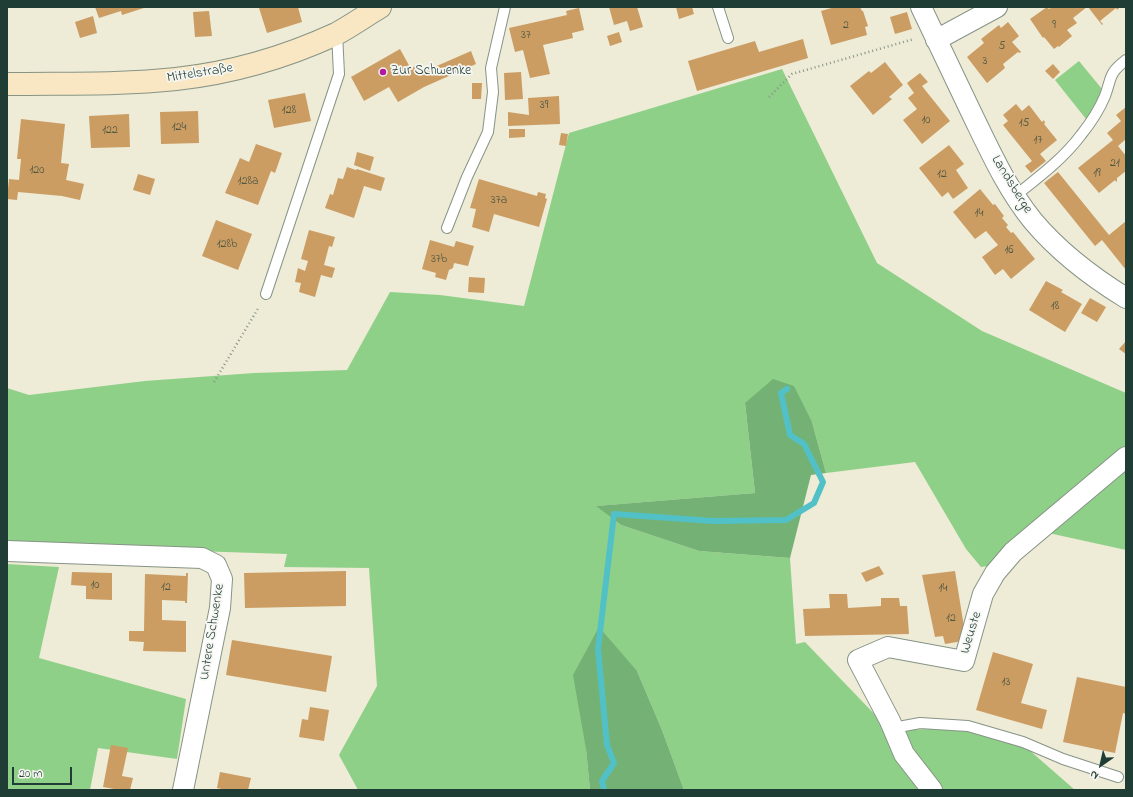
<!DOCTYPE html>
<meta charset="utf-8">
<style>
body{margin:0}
#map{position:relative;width:1133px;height:797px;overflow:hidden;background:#eeebd7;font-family:"Indie Flower",sans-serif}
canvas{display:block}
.frame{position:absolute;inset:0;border:8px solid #1f3d34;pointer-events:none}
.north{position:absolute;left:1081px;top:745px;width:40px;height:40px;-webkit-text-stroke:3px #f6f6f2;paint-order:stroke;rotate:214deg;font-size:11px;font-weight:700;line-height:16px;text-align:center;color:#1f3d34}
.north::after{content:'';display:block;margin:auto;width:14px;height:18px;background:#1f3d34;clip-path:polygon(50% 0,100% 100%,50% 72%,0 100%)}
.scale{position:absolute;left:12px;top:767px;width:60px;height:18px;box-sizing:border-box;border:2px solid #1f3d34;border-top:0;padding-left:5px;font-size:12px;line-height:14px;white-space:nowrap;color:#1f3d34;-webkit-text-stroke:3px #f6f6f2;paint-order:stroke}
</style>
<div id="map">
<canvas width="1133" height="797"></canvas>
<div class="frame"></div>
<div class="north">N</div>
<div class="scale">20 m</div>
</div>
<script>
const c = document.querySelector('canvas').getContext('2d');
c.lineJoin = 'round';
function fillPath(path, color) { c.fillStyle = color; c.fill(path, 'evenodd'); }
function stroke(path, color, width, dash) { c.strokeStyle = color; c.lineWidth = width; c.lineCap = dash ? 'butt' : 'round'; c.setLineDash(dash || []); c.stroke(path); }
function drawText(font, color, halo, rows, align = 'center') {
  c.font = font + ' "Indie Flower",sans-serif'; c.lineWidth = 3.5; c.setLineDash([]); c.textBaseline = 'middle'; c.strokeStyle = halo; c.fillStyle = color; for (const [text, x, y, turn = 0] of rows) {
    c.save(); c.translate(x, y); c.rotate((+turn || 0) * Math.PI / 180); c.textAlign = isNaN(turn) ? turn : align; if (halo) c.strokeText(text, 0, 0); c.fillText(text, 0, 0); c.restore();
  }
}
fillPath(new Path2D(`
 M1079 61 1102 89 1099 101 1086 119 1055 80Z
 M782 69 877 263 982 331 1126 393V449L994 565 981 567 966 549 915 462 826 473 812 422 745 403 755 493 597 506 621 525 699 551 790 558 796 644 805 642 884 724 926 790H684L662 730 637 671 586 749 590 790H358L339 755 377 686 369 568 284 567 287 554 7 545V388L29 395 145 381 254 373 347 370 390 292 440 295 524 306 569 133Z
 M1126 462V550L1044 532Z
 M7 564 59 567 39 658 186 699 177 759 98 748 90 790H7Z
 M959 728 1028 749 1075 790H937L916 764 903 730Z`), '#8fd088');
fillPath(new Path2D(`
 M773 379 794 386 812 422 826 473 811 475 790 558 699 551 621 525 596 506 755 493 745 403Z
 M599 627 637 671 662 730 684 790H590L586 749 573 675Z`), '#73b274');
stroke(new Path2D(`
 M604 790 602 781 614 763 607 745 598 649 614 514 713 521 786 520 814 503 823 482 804 444 790 435 781 393 787 389`), '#52c0c7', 6);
fillPath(new Path2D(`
 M95 7H147L122 15 121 11 99 18Z
 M262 7H298L302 22 267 33 259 8Z
 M609 7H637L643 27 630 31 627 21 614 25Z
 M676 7H692L694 14 679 19Z
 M835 7H860L862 11H863L868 26 865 27 867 35 831 45 821 11Z
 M1047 7 1049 9 1052 7H1087L1073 18 1077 23 1067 30 1072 36 1059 47 1058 46 1054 49 1044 37 1043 38 1030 19Z
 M1088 7H1120L1117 10 1116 8 1100 21 1103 24 1102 25Z
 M579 8 584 30 572 33 573 38 543 45 550 74 530 78 523 50 515 52 509 28 567 15 566 11Z
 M209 11 212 36 195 37 193 12Z
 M907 12 912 29 895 34 890 17Z
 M93 16 97 33 80 38 75 22Z
 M1008 22 1019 36 1012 42 1021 52 1020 53 1018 52 1003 64 1005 68 987 83 967 57 984 43 981 39 999 25 1001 28Z
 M619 32 622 42 610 46 607 36Z
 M803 39 808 58 697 91 688 61 755 41 759 52Z
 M400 49 411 69 418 64 423 72 471 51 476 64 424 87 398 102 389 87 364 101 351 77Z
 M885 62 903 85 889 97 892 99 873 115 850 86 869 71 871 73Z
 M1053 64 1060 72 1053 79 1045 71Z
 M521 72 523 99 505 100 504 73Z
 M920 73 928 82 922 86 950 121 922 144 903 120 917 109 908 98 914 93 907 83Z
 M472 83H482L481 99H472Z
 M305 93 311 121 274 128 268 100Z
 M559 96 560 124 508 126V112L529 115 528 98Z
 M1016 104 1022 111 1029 105 1042 122 1044 120 1045 123 1044 124 1057 140 1040 154 1046 161 1031 173 1025 166 1032 161 1003 125 1008 121 1003 115Z
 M1126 107V139L1118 146 1126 156V171L1117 178V181L1116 182 1115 180 1099 193 1078 168 1113 140 1107 133 1121 121 1116 115Z
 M198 111 199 143 161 144 160 112Z
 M129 114 130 147 91 148 89 116Z
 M21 119 65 124 61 163 69 164 66 180 84 184 80 200 62 196 18 192 17 200 7 199 9 179 19 180 21 159H17Z
 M509 129H525V137L509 138Z
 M561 133 568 134 566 146 559 145Z
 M256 144 282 153 275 173 271 171 258 205 225 193 240 158 249 162Z
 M949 145 964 164 956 170 968 188 953 199 948 192 942 197 919 168Z
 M357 152 374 157 370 171 354 165Z
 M347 167 356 170 357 169 385 178 381 191 364 186 354 218 325 208 330 194 333 195 338 178 343 179Z
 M1058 172 1109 235 1126 221V270L1102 240 1095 246 1044 183Z
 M138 174 155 179 150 195 133 190Z
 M479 179 537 196 538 192 546 194 545 198 547 199 539 227 494 214 489 232 472 227 476 209 470 208Z
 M980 189 993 205 995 204 1004 216 1002 218 1008 225 1006 227 1011 233 1013 232 1035 259 1011 279 1003 269 995 275 982 257 998 245 986 231 975 239 953 212Z
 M216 220 252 234 238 270 202 256Z
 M309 230 335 237 332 247 329 246 324 265 335 268 332 278 321 275 315 297 299 292 301 283 295 282 298 268 305 271 308 261 301 259Z
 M430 240 454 247 456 241 474 246 468 266 454 263 453 268 449 270 446 280 435 277 436 273 422 269Z
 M469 277 485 278 484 293 468 292Z
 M1046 281 1063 290 1061 292 1082 304 1065 332 1029 310Z
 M1090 298 1106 307 1097 322 1081 313Z
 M1126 341V354L1119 349Z
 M879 566 884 574 866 582 861 573Z
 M346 571V606L245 608 244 573Z
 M955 571 965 633 963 641 945 644 943 636 935 637 922 575Z
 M72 572 112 573V600L86 599V586L71 585Z
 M186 573H188L187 603H185V601L162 600V620L186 621V652L143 651 144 642 129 641V631H144L145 574 186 576Z
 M829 594H847L848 608 881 606V598H899L900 606H907L909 634 805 636 803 609 830 608Z
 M232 640 332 656 326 692 226 675Z
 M993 652 1033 664 1021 703 1047 710 1042 729 976 710Z
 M1077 677 1126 687V714L1123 713 1115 753 1063 742Z
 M310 707 329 710 324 741 299 737 302 719 308 720Z
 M111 745 128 748 122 776 133 778 130 790H120L103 787Z
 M220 772 251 778 248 790H226L217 788Z`), '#cb9d63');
const service = new Path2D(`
 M718 7 728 38
 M1015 196C1039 177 1063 159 1081 135 1089 125 1100 108 1105 96 1112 77 1108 74 1126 60
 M447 228 467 177 488 132 493 92 491 68 505 7
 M266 294 339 74 337 33
 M893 728 920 723 968 726 1023 742 1063 759 1118 777`);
const minor = new Path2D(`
 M921 7C938 43 955 78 972 114 990 151 1007 189 1033 221 1059 252 1092 277 1126 298
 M936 40 997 7
 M7 551 202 558 216 565 222 579 220 608 183 790
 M932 790 904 754 890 721 858 660 888 647 964 661 983 594 995 573 1013 552 1126 457`);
const secondary = new Path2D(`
 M7 84C63 83 120 85 176 79 231 73 286 57 336 34 351 26 365 16 380 7`);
stroke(service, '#869486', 12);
stroke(minor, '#869486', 22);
stroke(secondary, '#869486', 24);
stroke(new Path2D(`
 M769 97 792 74 914 39
 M214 382 259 307`), '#869486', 2.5, [1, 3]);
stroke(service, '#fff', 10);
stroke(minor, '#fff', 20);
stroke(secondary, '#f9e7c3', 22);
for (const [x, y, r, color] of [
 [383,72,4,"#b5179e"]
]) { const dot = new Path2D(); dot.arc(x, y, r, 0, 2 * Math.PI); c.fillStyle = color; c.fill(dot); stroke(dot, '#f6f6f2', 1.5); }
drawText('12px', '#4a5540', null, [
 ["2",846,26],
 ["9",1054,26],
 ["37",526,36],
 ["5",1002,47],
 ["3",985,62],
 ["39",544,106],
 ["128",289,111],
 ["10",926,121],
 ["15",1024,124],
 ["124",179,128],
 ["122",110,131],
 ["17",1038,141],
 ["21",1115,164],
 ["120",37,171],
 ["19",1097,174],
 ["12",942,175],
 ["128a",248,182],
 ["37a",499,201],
 ["14",979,214],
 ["128b",227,245],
 ["16",1009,251],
 ["37b",439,260],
 ["18",1055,307],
 ["10",95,586],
 ["12",166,588],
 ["14",943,589],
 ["12",951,619],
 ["13",1006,683]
]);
drawText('14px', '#1f3d34', '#f6f6f2', [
 ["Zur Schwenke",391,72]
], 'left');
drawText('14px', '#1f3d34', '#f6f6f2', [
 ["Mittelstraße",200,74,-9],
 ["Landsberge",1011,185,58],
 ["Untere Schwenke",213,632,-81],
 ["Weuste",972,633,-73]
]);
</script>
